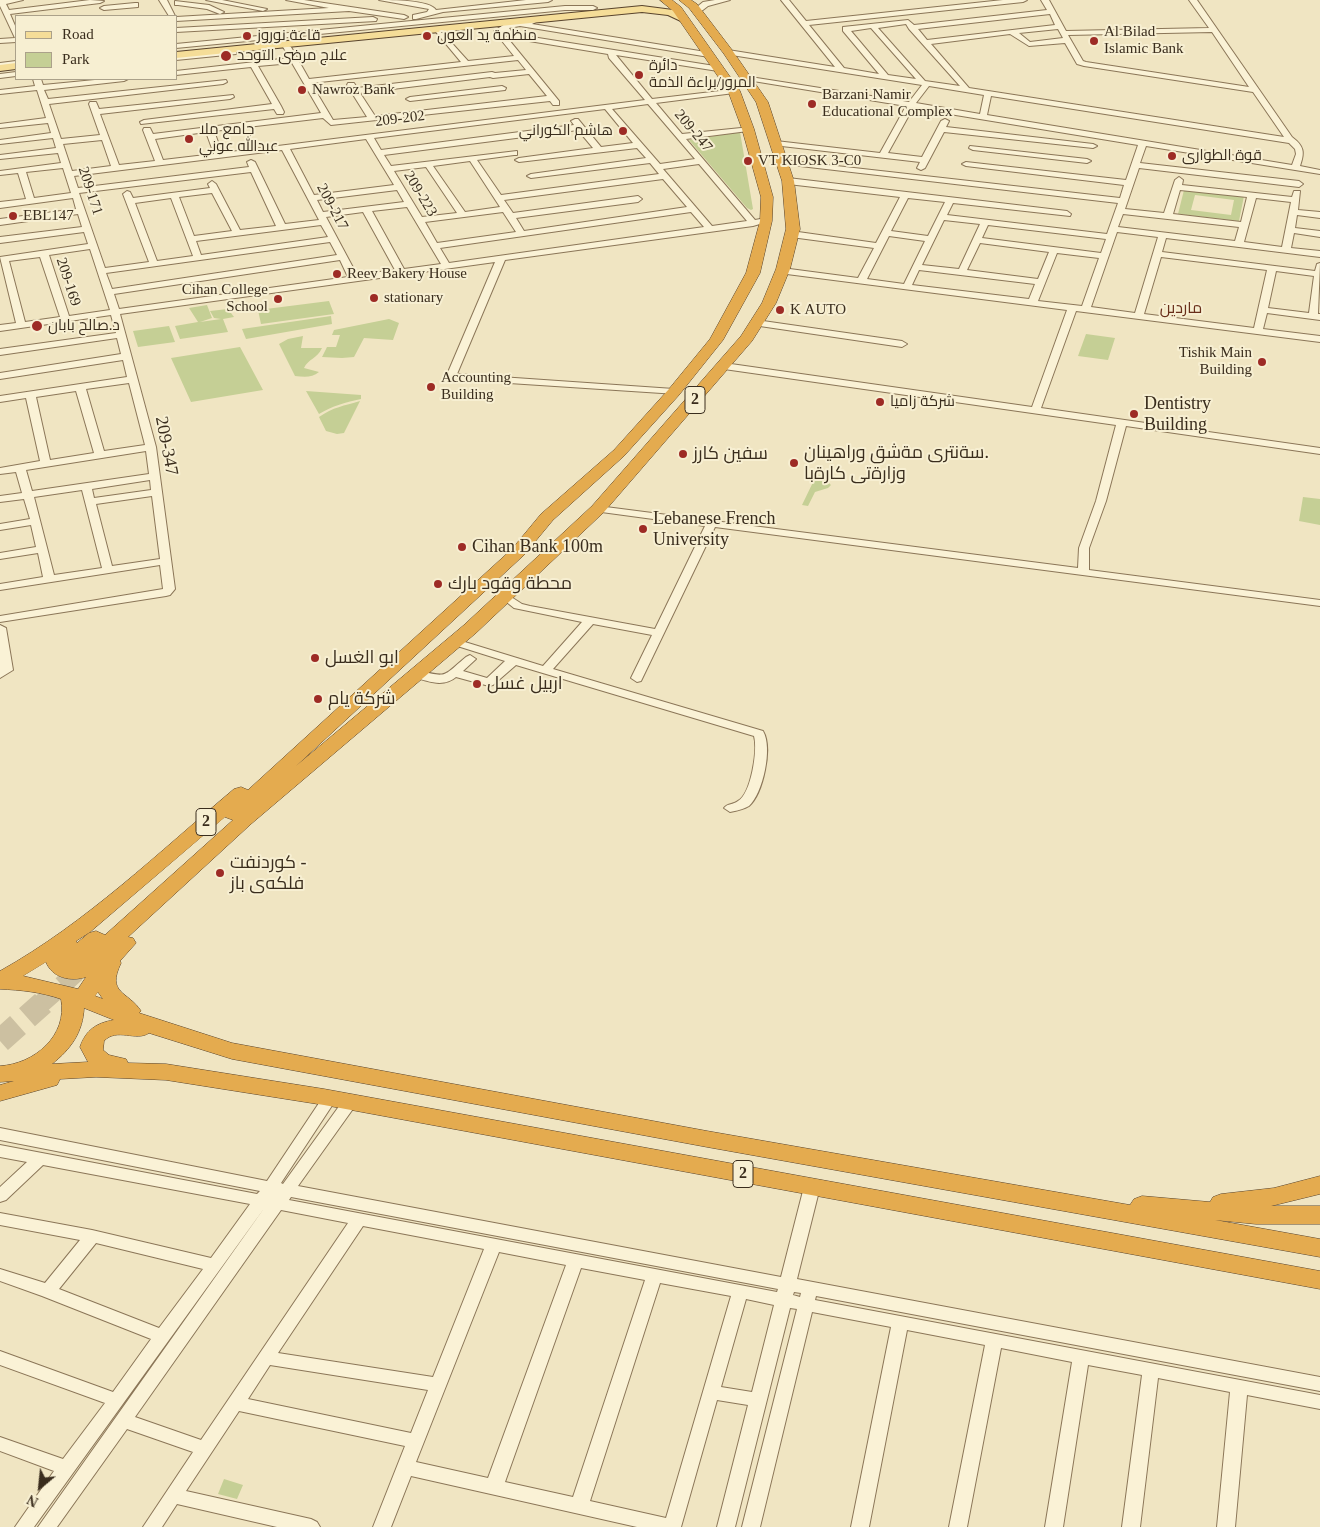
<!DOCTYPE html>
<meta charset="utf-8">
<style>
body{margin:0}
#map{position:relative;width:1320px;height:1527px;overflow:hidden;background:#f0e5c2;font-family:"Times New Roman",serif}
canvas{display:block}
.legend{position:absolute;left:15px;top:15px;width:162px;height:65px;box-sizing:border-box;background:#f7efd2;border:1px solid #aba18a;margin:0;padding:6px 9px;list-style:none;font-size:15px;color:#3a2d1d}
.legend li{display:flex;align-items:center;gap:10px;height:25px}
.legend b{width:25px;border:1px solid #aba18a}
.north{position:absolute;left:15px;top:1462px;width:50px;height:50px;-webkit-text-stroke:4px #f7efd2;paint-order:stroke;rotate:208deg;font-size:14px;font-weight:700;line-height:20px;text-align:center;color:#3a2d1d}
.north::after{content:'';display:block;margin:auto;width:18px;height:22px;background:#3a2d1d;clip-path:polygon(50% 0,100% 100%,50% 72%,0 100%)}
</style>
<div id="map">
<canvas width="1320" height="1527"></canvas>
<ul class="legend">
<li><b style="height:6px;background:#f5dd98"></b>Road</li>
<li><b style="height:14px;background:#c5cf95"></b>Park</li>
</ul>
<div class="north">N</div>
</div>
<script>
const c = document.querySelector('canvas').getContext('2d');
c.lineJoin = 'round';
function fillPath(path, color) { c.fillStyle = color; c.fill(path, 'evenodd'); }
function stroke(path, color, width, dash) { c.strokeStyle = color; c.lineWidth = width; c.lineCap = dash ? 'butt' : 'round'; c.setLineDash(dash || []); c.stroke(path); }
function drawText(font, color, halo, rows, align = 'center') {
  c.font = font + ' "Times New Roman",Cairo,serif'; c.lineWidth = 4; c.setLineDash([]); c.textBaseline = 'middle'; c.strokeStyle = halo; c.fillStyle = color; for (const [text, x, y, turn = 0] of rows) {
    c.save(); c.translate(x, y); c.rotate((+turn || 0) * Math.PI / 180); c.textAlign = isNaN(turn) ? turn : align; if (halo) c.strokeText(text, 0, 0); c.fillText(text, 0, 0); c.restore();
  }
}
fillPath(new Path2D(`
 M740 132 753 209 751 210 747 208 689 140Z
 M1184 190 1244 196 1239 221 1178 214ZM1195 195 1234 200 1231 215 1191 210Z
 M329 301 334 314 261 324 258 310Z
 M207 305 212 318 200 322 221 319 214 318 210 311 228 309 234 317 223 319 228 332 180 339 175 326 198 322 189 308Z
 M331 316 332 324 246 339 242 329Z
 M389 319 399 323 393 340 364 338 354 357 342 358 322 357 327 347H336L340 335H332L334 330Z
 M169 326 175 342 138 347 133 331Z
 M1086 334 1115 338 1108 360 1078 356Z
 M303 336 301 348H322C317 359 308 359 304 368L319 372C312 378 304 377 295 376L279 344 288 339Z
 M240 347 263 390 191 402 171 358Z
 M306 391 361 395V399C346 402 332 406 319 414Z
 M360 401 344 433 337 434 326 431 319 417C333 407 344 406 360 401Z
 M821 475 831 485 828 488 815 492 808 506 802 505 816 476Z
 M1303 497 1320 499V525L1299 521Z
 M224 1479 243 1485 237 1499 218 1494Z`), '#c5cf95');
stroke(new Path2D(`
 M41 1004 87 963`), '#ccc0a1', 19, [19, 9]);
stroke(new Path2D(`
 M0 1041 43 1003`), '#ccc0a1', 24, [24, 12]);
const minor = new Path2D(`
 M0 0H23L6 4 9 10 90 0 104 1 100 3 10 14 16 28V42L0 43V39L15 38 0 6Z
 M159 0H167L175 16H169Z
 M206 0H222L267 9 263 11Z
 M286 0H304L404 15 408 17 404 19 349 11 176 21V17L329 8Z
 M379 0C392 0 430 0 436 10L526 0H552L548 2 443 12 416 19H413V15L427 12 429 9Z
 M715 0H730L708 6 699 13 692 11 703 2Z
 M781 0H789L806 21 1003 0H1027L1023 2 809 25 844 68 879 74 843 31V27L908 20 914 25 1047 10 1041 0H1049L1066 31 1209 28 1189 0H1197L1292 137C1304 146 1305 152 1300 166L1320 170V174L1146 146 1140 163 1299 181 1303 184 1299 187 1139 168 1125 209 1164 213 1175 180 1179 177 1183 180 1182 185 1292 197 1294 191H1300L1298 210 1320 212V218L1297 215 1295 228 1320 231V237L1294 233 1291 248 1320 251V257L1166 238 1162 252 1315 271 1317 264 1320 263 1318 314H1320V320L1267 313 1263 329 1320 336V342L1076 311 1041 408 1320 448V454L1126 426 1106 501 1089 548V570L1320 600V606L715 527 641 681 637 682 631 678 652 635 593 624 553 669 763 731C773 748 763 793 749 806 744 809 736 811 730 812L724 808C728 803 733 805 738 801 751 794 758 750 754 736L516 665 493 685 489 686 456 677C443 688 428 681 413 677L411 674 417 670C448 678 442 677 466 657L470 655 476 659 463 671 487 678 505 661 451 644 449 642 455 639 543 666 582 622 514 608 499 596 505 593 522 604 530 606 655 629 705 526 594 511 593 509 594 507 598 506 1078 568 1079 548 1096 501 1116 425 724 369 719 366 724 363 1032 407 1067 310 779 273 778 271 782 268 858 278 874 248 791 237 787 234 791 231 876 243 900 197 788 184 784 181 788 178 1067 211 1071 214 1070 216 953 203 947 215 1107 234 1118 203 783 164 779 162 783 160 1120 198 1124 185 966 166 962 164 966 162 1126 180 1138 145 913 108 888 153 922 157 941 121 945 119 949 121 946 127 1093 144 1097 146 1093 148 944 132 925 168 921 170 917 168 920 162 773 145V141H776L880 153 906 106 747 80H744V76L909 102 922 85 725 54 724 52 728 50 835 67ZM1050 14 1055 25 927 40 918 29ZM906 24 909 29 960 86 925 81 878 28ZM871 28 916 79 888 75 851 31ZM1058 29 1063 38 1030 42 1019 33ZM1212 32 1249 87 1086 62 1083 61 1068 35ZM1010 34 1029 46 1065 43 1077 64 1084 66 1253 92 1284 137 969 88 931 44ZM929 86 984 95 980 114 916 103ZM991 96 1289 143 1295 149 1296 154 1292 165 987 115ZM1180 190 1247 197 1241 222 1173 214ZM908 198 945 202 928 236 891 231ZM1256 198 1291 202 1282 247 1244 242ZM1123 214 1239 227 1235 241 1118 227ZM944 220 980 224 959 269 922 265ZM988 225 1106 239 1101 253 982 238ZM1117 232 1158 237 1135 313 1091 307ZM889 236 925 241 904 284 867 279ZM980 243 1049 252 1038 279 967 270ZM1057 253 1099 258 1082 306 1038 301ZM1161 257 1267 270 1254 328 1144 314ZM919 270 1035 284 1029 299 912 285ZM1276 271 1314 276 1309 313 1268 308Z
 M175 1 209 5 224 12 220 14 207 9 178 5H175Z
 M135 3H138V7L104 10 100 8 104 6Z
 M565 6H593L597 8 593 10H565L176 48V44Z
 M373 17 377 19 376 21 176 32V28Z
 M532 20 536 22 532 24 712 53V57H709L520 26 509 28 513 34 721 67V71H718L616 55 652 99 737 89V93H734L656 103 682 134 751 127V131H748L686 139 755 220 766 218 770 221 753 226 505 260 457 374 674 389 677 390V394L448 379 446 377 495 262 120 314 156 447 175 589 170 595 166 596 0 622V616L163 589 160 565 0 590V584L43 577 38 553 0 559V553L36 547 31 525 0 530V524L30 519 24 499 0 502V496L22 493 16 472 0 474V468L40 461 26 398 0 402V396L127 377 123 360 0 379V373L121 354 117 338 0 355V349L116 333 111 315 0 331V325L16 323 0 257 88 244 84 232 0 243V237L82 227 78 214 0 225V219L76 209 73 198 0 208V202L26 199 18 173 0 175V171L61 163 58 153 0 159V155L56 148 53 138 0 144V140L51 133 48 123 0 128V124L46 118 37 90 0 94V90L35 86 33 79H41L43 85 105 79H128L124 81 44 90 48 99 226 80 227 82 223 84 49 104 61 139 100 135 89 104 90 102H96L99 109 233 95 234 97 230 99 100 114 119 165 155 161 143 130 144 128H150L153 134 321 113 292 63 258 66 281 106 284 112 283 114H277L274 109 141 124 140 122 144 120 272 104 251 67 176 75V71L290 58 283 47 287 45 291 47 309 79 461 62 436 32 440 30 468 61 514 56 494 31 505 24ZM505 35 511 38 608 54 609 58 645 100 222 153 214 131 323 118 331 125 550 101 553 105H559V101ZM518 60 526 70 495 73 492 72 357 88 354 83H348L347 85 367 117 333 120 311 83ZM529 74 547 96 375 116 360 93 490 77 493 78ZM648 104 695 159 660 164 612 109ZM605 109 633 143 601 147 578 119H575L571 121 574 125 381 150 374 138ZM578 130 593 148 519 158 515 160 519 162 637 148 646 158 531 174 527 176 531 178 650 163 659 174 501 195 477 160 514 155H517V151L391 166 384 155ZM206 132 214 154 163 160 155 139ZM366 139 394 185 314 195 290 149ZM102 140 111 166 72 171 63 144ZM282 150 319 220 285 224 255 162 251 160 247 162 249 167 78 188 74 176ZM470 161 500 207 465 212 433 166ZM699 164 747 221 712 226 663 169ZM426 167 457 213 422 217 394 171ZM63 168 71 193 34 198 26 172ZM251 172 276 226 240 230 216 184 212 181 208 184 210 188 133 198 130 192 127 191 123 194 149 262 105 268 79 193ZM663 179 687 207 524 231 516 218 638 202 642 199 638 196 513 213 504 200ZM397 190 404 202 323 212 317 200ZM212 193 232 231 194 236 179 197ZM171 198 193 256 157 261 135 203ZM407 207 441 264 404 269 372 211ZM363 212 395 270 357 275 326 217ZM503 212 516 232 437 243 425 222ZM691 212 704 227 449 263 440 248ZM321 225 328 237 201 255 196 241ZM330 242 337 255 112 289 106 273ZM90 249 110 310 69 316 49 255ZM40 257 60 317 25 322 9 261ZM340 260 348 277 119 309 114 294ZM129 383 145 445 104 451 86 389ZM76 391 94 453 50 460 36 397ZM146 451 149 474 32 491 26 470ZM150 480 151 490 94 498 92 489ZM82 490 102 568 54 575 34 497ZM152 496 160 559 112 566 96 504Z
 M233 50H236V54L176 60V56Z
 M16 61V65L0 67V63Z
 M16 72V76L0 78V74Z
 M502 86 506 88 505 90 410 101 406 99 410 97Z
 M970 146 1087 159 1091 161 1087 163 973 150 969 148Z
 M756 320 902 341 907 344 902 347 753 325 751 323Z
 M0 625 6 628 13 670 0 678Z
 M330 1093 335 1094 337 1098 281 1183 283 1184 345 1098 350 1097 355 1098 357 1102 355 1106 298 1186 781 1277 804 1187 807 1183 812 1181 817 1183 820 1187 797 1279 1320 1377V1391L816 1296 815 1300 1320 1395V1409L1247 1395 1235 1527H1217L1230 1392 1158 1378 1140 1527H1122L1142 1375 1088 1365 1063 1527H1045L1072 1362 1001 1348 967 1527H949L985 1345 907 1330 869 1527H851L891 1327 812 1312 760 1527H742L797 1309 790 1308 735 1527H717L748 1405 717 1400 681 1527H637L411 1476 391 1527H373L405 1446 239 1411 186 1491 311 1519 317 1522 320 1527H277L177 1504 162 1527H143L193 1452 127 1429 57 1527H38L265 1207 34 1527H15L54 1471 0 1451V1437L63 1459 105 1403 0 1365V1351L113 1392 151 1339 42 1296 0 1281V1269L45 1283 80 1240 0 1225V1213L92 1230 211 1258 250 1204 43 1165 6 1200 0 1202V1187L27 1162 0 1157V1145L257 1194 260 1191 0 1140V1128L267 1181 325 1094ZM291 1197 778 1289 777 1292 289 1200ZM281 1210 348 1223 201 1440 135 1417ZM363 1226 484 1249 433 1377 278 1353ZM96 1243 203 1269 159 1328 59 1289ZM499 1252 566 1265 488 1478 416 1462ZM581 1268 645 1280 573 1497 505 1482ZM660 1283 731 1296 666 1518 590 1501ZM794 1292 801 1293 800 1297 793 1295ZM746 1299 774 1305 752 1392 721 1387ZM270 1365 428 1390 411 1433 248 1399Z`);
const major = new Path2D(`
 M642 6 673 10 688 19 683 22 668 15 642 12 176 58V52Z
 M16 63V69L0 71V65Z`);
const highway = new Path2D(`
 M660 0H672L681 7 740 91 754 129 773 197 772 221 760 273 723 340 679 395 624 456 553 520 524 555 296 766 464 625 592 506 741 336 762 303 776 269 786 229 782 181 756 102 724 54 689 8 679 0H691L697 4 732 50 768 102 794 181 800 229 790 269 776 303 752 341 604 512 476 633 251 824 128 937 133 938 136 943 120 961 121 963C106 994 128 991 141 1011L139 1013 232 1043 707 1131 1130 1205 1134 1199 1142 1196 1210 1202 1213 1197 1221 1194 1274 1188 1320 1176V1194L1271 1206H1320V1224H1256L1215 1220 1320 1239V1257L707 1147 232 1059 149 1033C136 1042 117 1027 104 1041L103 1050 109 1055 126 1059 128 1063 166 1064 324 1089 1320 1271V1289L324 1105 166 1080 96 1077 60 1079 57 1085 0 1101V1085L14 1081 0 1082V1066C34 1064 68 1036 61 999 41 992 21 990 0 989V971C86 923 159 852 234 789L241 787 248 790 512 549 541 514 614 450 669 389 710 339 746 273 760 221 761 197 742 129 728 91 673 11ZM225 817 233 820 105 935 96 931 89 933 77 943 76 941 90 932ZM46 962C52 978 71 982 86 977L78 989 23 976ZM98 992 103 999 95 996ZM84 1008 114 1020C96 1023 86 1030 80 1047L88 1062 52 1064C71 1049 83 1032 84 1008Z`);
stroke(minor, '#8b7658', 2);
stroke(major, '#59442d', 2);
stroke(highway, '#59442d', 1);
fillPath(minor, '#faf2d6');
fillPath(major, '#f5dd98');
fillPath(highway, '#e4ab4f');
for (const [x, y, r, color] of [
 [247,36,5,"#9d2b25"],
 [427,36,5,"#9d2b25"],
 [1094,41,5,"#9d2b25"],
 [226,56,6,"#9d2b25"],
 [639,75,5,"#9d2b25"],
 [302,90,5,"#9d2b25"],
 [812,104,5,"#9d2b25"],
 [623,131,5,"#9d2b25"],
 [189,139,5,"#9d2b25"],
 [1172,156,5,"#9d2b25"],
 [748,161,5,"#9d2b25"],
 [13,216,5,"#9d2b25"],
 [337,274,5,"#9d2b25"],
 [374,298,5,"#9d2b25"],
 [278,299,5,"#9d2b25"],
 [780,310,5,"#9d2b25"],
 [37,326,6,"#9d2b25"],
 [1262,362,5,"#9d2b25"],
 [431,387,5,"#9d2b25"],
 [880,402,5,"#9d2b25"],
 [1134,414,5,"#9d2b25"],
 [683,454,5,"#9d2b25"],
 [794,463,5,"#9d2b25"],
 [643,529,5,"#9d2b25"],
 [462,547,5,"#9d2b25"],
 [438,584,5,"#9d2b25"],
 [315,658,5,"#9d2b25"],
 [477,684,5,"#9d2b25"],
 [318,699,5,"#9d2b25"],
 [220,873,5,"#9d2b25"]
]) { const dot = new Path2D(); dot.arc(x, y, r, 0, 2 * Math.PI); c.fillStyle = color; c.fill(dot); stroke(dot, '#f7efd2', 2); }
drawText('15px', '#3a2d1d', '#f7efd2', [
 ["Al Bilad",1104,32],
 ["Islamic Bank",1104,49],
 ["قاعة نوروز",257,36],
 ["منظمة يد العون",437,36],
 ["علاج مرضى التوحد",237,56],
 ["دائرة",649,66],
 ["المرور/براءة الذمة",649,83],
 ["Nawroz Bank",312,90],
 ["Barzani Namir",822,95],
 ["Educational Complex",822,112],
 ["جامع ملا",199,130],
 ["عبدالله عوني",199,147],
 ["هاشم الكوراني",613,131,"right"],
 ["قوة الطواری",1182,156],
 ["VT KIOSK 3-C0",758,161],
 ["EBL147",23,216],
 ["Reev Bakery House",347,274],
 ["Cihan College",268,290,"right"],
 ["School",268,307,"right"],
 ["stationary",384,298],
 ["K AUTO",790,310],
 ["د.صالح بابان",48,326],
 ["Tishik Main",1252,353,"right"],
 ["Building",1252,370,"right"],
 ["Accounting",441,378],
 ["Building",441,395],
 ["شركة زاميا",890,402]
], 'left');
drawText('15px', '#3a2d1d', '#f7efd2', [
 ["209-202",400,119,-7],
 ["209-247",693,131,50],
 ["209-171",90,191,72],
 ["209-223",420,194,59],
 ["209-217",332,207,62],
 ["209-169",68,282,72]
]);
drawText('16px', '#692f1a', '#f7efd2', [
 ["ماردین",1181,309]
]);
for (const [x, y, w] of [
 [695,400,20],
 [206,822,20],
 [743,1174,20]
]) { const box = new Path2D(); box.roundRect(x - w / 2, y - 13.5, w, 27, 4); c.fillStyle = '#f7efd2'; c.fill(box); stroke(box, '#3a2d1d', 1); }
drawText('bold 16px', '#3a2d1d', null, [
 ["2",695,400],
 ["2",206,822],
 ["2",743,1174]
]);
drawText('18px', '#3a2d1d', '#f7efd2', [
 ["Dentistry",1144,404],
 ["Building",1144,425],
 ["سةنترى مةشق وراهينان.",804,453],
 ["وزارةتى كارةبا",804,474],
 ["سفين كارز",693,454],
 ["Lebanese French",653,519],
 ["University",653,540],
 ["Cihan Bank 100m",472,547],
 ["محطة وقود بارك",448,584],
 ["ابو الغسل",325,658],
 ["اربيل غسل",487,684],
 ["شرکة یام",328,699],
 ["كوردنفت -",230,863],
 ["فلكه‌ی باز",230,884]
], 'left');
drawText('18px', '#3a2d1d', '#f7efd2', [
 ["209-347",166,446,79]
]);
</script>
